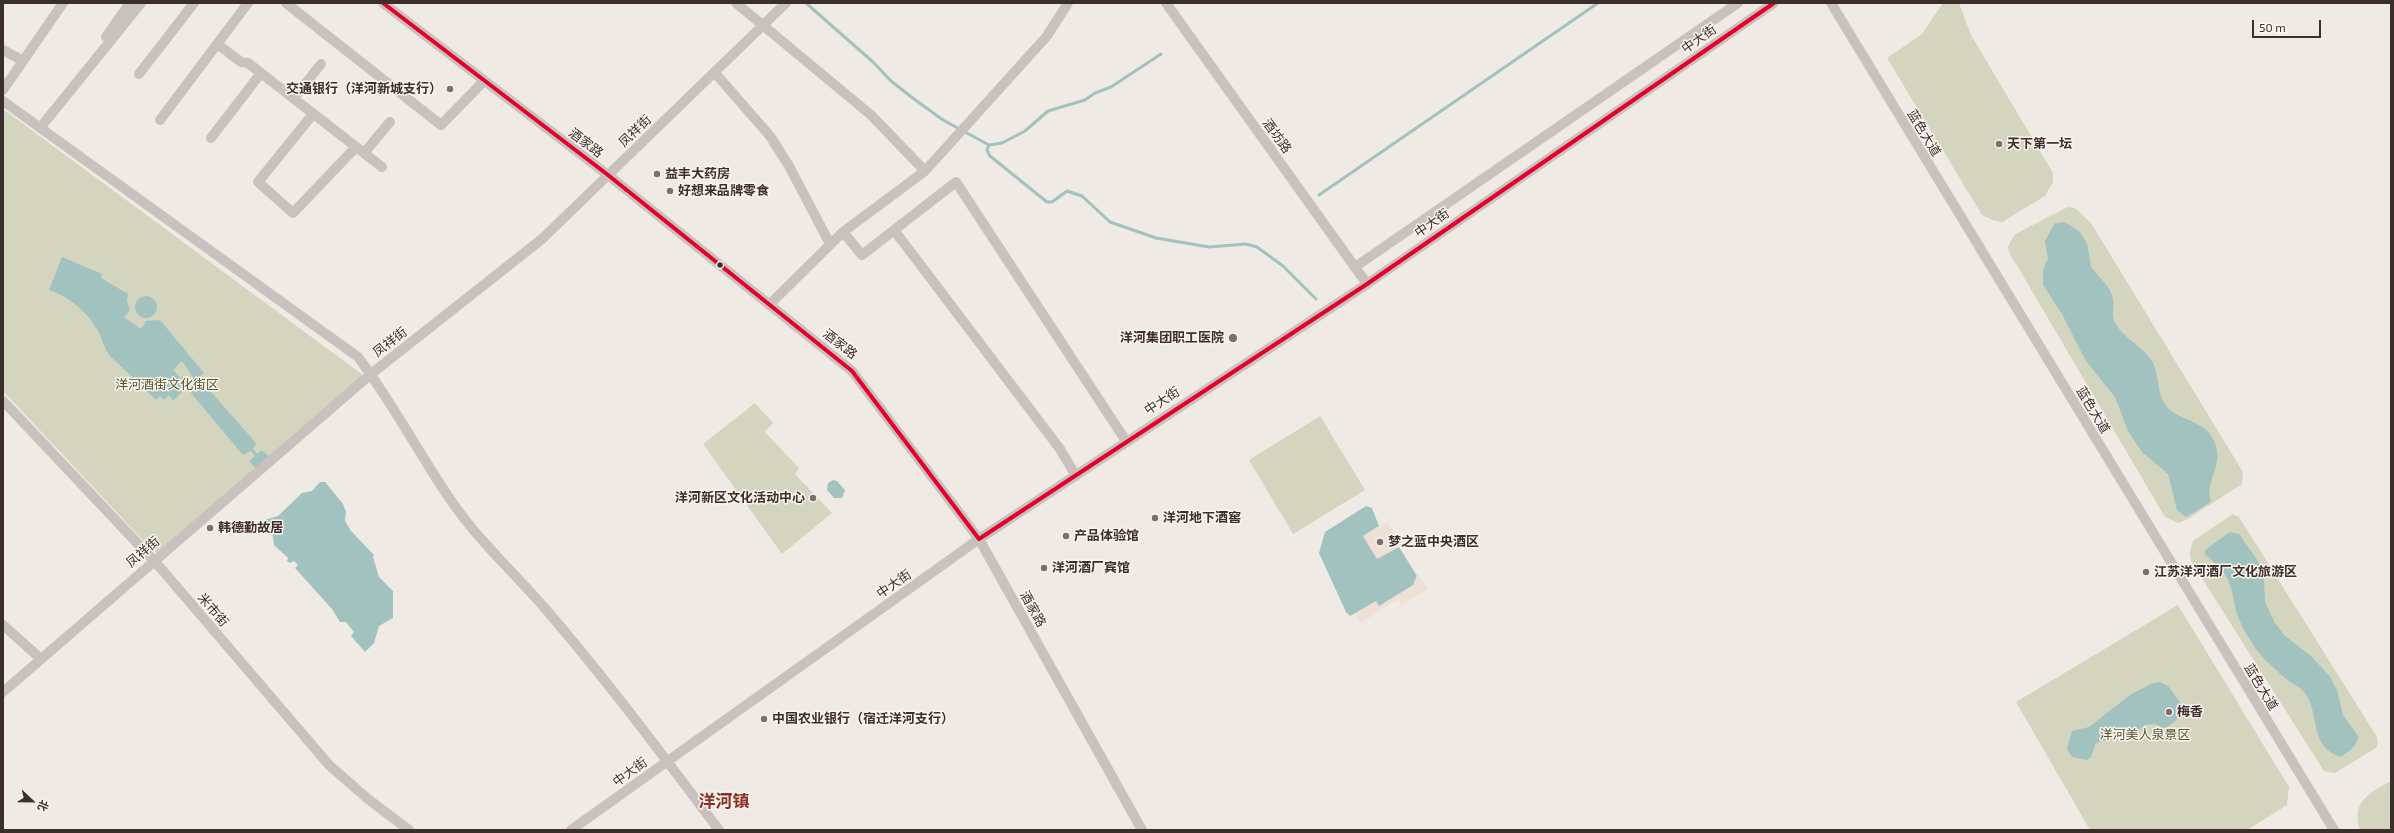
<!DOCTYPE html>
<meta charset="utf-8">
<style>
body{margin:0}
#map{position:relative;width:2394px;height:833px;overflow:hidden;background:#f0eae5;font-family:"Exo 2","Noto Sans SC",sans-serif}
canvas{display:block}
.frame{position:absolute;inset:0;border:4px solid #3b2e2b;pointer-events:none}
.north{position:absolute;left:12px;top:781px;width:40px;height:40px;-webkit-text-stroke:3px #fbf3ee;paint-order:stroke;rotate:112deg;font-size:11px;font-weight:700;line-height:16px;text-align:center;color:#3b2e2b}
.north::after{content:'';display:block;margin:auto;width:14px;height:18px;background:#3b2e2b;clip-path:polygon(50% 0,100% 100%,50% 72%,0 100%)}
.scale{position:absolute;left:2252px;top:20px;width:69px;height:18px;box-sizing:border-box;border:2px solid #3b2e2b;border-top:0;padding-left:5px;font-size:12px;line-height:14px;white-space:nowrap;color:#3b2e2b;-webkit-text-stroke:3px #fbf3ee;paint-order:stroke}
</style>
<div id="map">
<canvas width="2394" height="833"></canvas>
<div class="frame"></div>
<div class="north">北</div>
<div class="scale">50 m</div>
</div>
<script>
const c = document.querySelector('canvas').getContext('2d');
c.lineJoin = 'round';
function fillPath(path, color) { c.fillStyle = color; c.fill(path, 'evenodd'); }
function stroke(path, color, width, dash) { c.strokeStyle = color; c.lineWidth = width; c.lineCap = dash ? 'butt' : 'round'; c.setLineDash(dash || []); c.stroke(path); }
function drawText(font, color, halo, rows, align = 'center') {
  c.font = font + ' "Exo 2","Noto Sans SC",sans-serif'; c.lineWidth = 3; c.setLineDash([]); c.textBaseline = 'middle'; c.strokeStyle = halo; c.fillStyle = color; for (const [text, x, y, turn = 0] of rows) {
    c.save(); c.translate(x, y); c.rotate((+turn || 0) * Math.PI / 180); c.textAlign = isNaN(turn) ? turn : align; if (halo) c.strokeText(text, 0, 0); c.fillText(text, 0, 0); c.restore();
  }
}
fillPath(new Path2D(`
 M1943 3H1959L1971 35 2053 173V182L2045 196 2002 222 1995 221 1982 215 1887 58 1922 34Z
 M3 109 367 378 162 556 152 550 3 391Z
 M2068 207 2075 208 2091 223 2243 472 2242 484 2186 520 2178 523 2165 517 2009 252 2008 247 2015 234Z
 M755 403 773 423 765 432 799 468 795 474 832 513 782 554 703 444Z
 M1320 416 1365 490 1293 534 1249 460Z
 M2233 514 2239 517 2377 737 2378 743 2376 748 2335 773 2324 771 2191 561 2190 552 2193 541Z
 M2178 605 2289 787 2287 805 2247 830H2090L2016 702Z
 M2391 781V830H2360C2351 802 2369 793 2391 781Z`), '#d3d5bf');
fillPath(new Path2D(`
 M1387 522 1401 545 1377 560 1366 606 1376 600 1379 606 1416 580 1419 575 1428 589 1402 605 1398 599 1361 623 1354 613 1363 608V536Z`), '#eee0d5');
fillPath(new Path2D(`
 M2064 222C2087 233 2088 244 2091 267 2099 278 2110 285 2113 299 2114 306 2112 315 2114 320 2121 339 2146 346 2154 365 2159 377 2157 392 2164 403 2177 423 2205 417 2215 443 2224 467 2204 480 2211 502L2186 517 2177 510 2168 474 2142 452 2128 431 2115 397 2086 361 2062 314 2043 285V270L2048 259 2045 241 2054 224Z
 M62 257 102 274 101 278 128 294 127 301 130 310 124 317 141 329 146 321 160 320 204 373 195 380 182 361 173 370 180 378 183 376 190 384 173 401 169 395 164 400 160 396 156 400 110 356C104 348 103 341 99 333 89 313 70 297 49 290Z
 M135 307a11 11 0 1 1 22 0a11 11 0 1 1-22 0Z
 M200 383 204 384 256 443 253 449 257 454 262 450 270 458 257 470 249 461 255 456 251 451 243 455 191 393Z
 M833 480 837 481 845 490 842 498H834L827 490 828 483Z
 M320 482H325L343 504 346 512 345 521 351 531 374 555 373 557 379 577 393 591V618L379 626 374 643 365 652 351 636 354 632 346 622H340L332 609 295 568 298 565 294 561 290 563 287 561 288 558 274 545 272 532 263 534 257 529 261 521 278 516 302 493 312 491Z
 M1366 506 1372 508 1379 526 1363 536 1377 559 1399 547 1417 576 1413 585 1379 606 1376 601 1350 616 1346 612 1319 553 1325 532Z
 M2230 532 2239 534 2258 561 2264 580 2265 602 2275 623 2284 635 2312 657 2330 677 2337 690 2343 715 2359 737 2354 747 2341 757C2307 746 2322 713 2303 691 2300 687 2293 684 2289 681 2277 671 2265 661 2256 649 2248 637 2240 624 2236 611 2233 598 2232 584 2224 573 2219 566 2211 560 2205 554V550Z
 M2160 682 2168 686 2182 705C2181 716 2175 724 2164 728L2154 724 2144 725C2135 735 2127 743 2114 738L2096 743 2091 757 2087 760 2072 757 2067 749 2072 731 2089 727 2130 695 2151 684Z`), '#a1c2be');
stroke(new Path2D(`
 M806 3 873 62 891 81 914 99 943 120 989 145 1002 143 1025 131 1048 111 1085 100 1095 93 1111 87 1161 54
 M989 145 987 150 990 156 1047 202H1052L1067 191 1082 196 1110 222 1156 238 1209 247 1246 244 1257 247 1283 266 1316 299
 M1319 195 1598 3`), '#a1c2be', 3);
stroke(new Path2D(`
 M286 3 441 125 483 82
 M383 3 608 175 852 371 979 539 1142 830
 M736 3 871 115 925 171
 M1166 3 1367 284
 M1831 3 2334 830
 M106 37 130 3
 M217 44 241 62 248 63 382 167
 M3 50 23 61
 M715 73 770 136 789 166 830 244
 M139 74 194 3
 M3 90 63 3
 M294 98 321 64
 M3 101 358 357C392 402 418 452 450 499 478 541 517 575 549 613 609 683 664 757 719 830
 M313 114 258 182 293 213 356 147
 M160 120 248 3
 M40 128 141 3
 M211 138 261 73
 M364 153 390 122
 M894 230 1060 449 1076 476
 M843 232 862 255 956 182 1126 441
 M1355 267 1738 3
 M769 305 843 232 925 171 1047 36 1068 3
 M3 401 158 565 329 765 368 799 409 830
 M3 625 41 659
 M3 692 371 374 542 239 786 3
 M571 830 979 539 1367 284 1774 3`), '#c9c1bd', 10);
stroke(new Path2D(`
 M383 3 608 175 852 371 979 539
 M979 539 1367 284 1774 3`), '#e4002b', 4);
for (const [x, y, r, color] of [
 [450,89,4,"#7a706c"],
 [1999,144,4,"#7a706c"],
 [657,174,4,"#7a706c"],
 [670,191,4,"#7a706c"],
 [720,265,3.5,"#3b2e2b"],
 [1233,338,5,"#7a706c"],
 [813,498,4,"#7a706c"],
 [1155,518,4,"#7a706c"],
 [210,528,4,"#7a706c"],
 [1066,536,4,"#7a706c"],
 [1380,542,4,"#7a706c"],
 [1044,568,4,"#7a706c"],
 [2146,572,4,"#7a706c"],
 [2169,712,4,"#7a706c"],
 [764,719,4,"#7a706c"]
]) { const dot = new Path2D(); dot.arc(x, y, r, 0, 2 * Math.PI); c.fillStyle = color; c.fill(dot); stroke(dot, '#fbf3ee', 1.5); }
drawText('13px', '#3b2e2b', '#fbf3ee', [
 ["中大街",1699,39,-35],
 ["凤祥街",635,131,-44],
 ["蓝色大道",1924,133,59],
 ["酒坊路",1277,136,54],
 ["酒家路",586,143,37],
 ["中大街",1432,223,-35],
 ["凤祥街",390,342,-38],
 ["酒家路",840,344,38],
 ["中大街",1162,401,-33],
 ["蓝色大道",2093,410,59],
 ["凤祥街",143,552,-41],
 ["中大街",894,584,-35],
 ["酒家路",1033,609,61],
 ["米市街",213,610,49],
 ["蓝色大道",2261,687,59],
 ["中大街",630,772,-36]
]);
drawText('bold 13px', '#3b2e2b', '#fbf3ee', [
 ["交通银行（洋河新城支行）",442,89,"right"],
 ["天下第一坛",2007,144],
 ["益丰大药房",665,174],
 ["好想来品牌零食",678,191],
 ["洋河集团职工医院",1224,338,"right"],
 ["洋河新区文化活动中心",805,498,"right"],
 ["洋河地下酒窖",1163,518],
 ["韩德勤故居",218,528],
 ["产品体验馆",1074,536],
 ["梦之蓝中央酒区",1388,542],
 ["洋河酒厂宾馆",1052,568],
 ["江苏洋河酒厂文化旅游区",2154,572],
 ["梅香",2177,712],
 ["中国农业银行（宿迁洋河支行）",772,719]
], 'left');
drawText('13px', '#4e592e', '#fbf3ee', [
 ["洋河酒街文化街区",167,385],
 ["洋河美人泉景区",2145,735]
]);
drawText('bold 17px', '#8b3023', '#fbf3ee', [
 ["洋河镇",724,801]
]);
</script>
